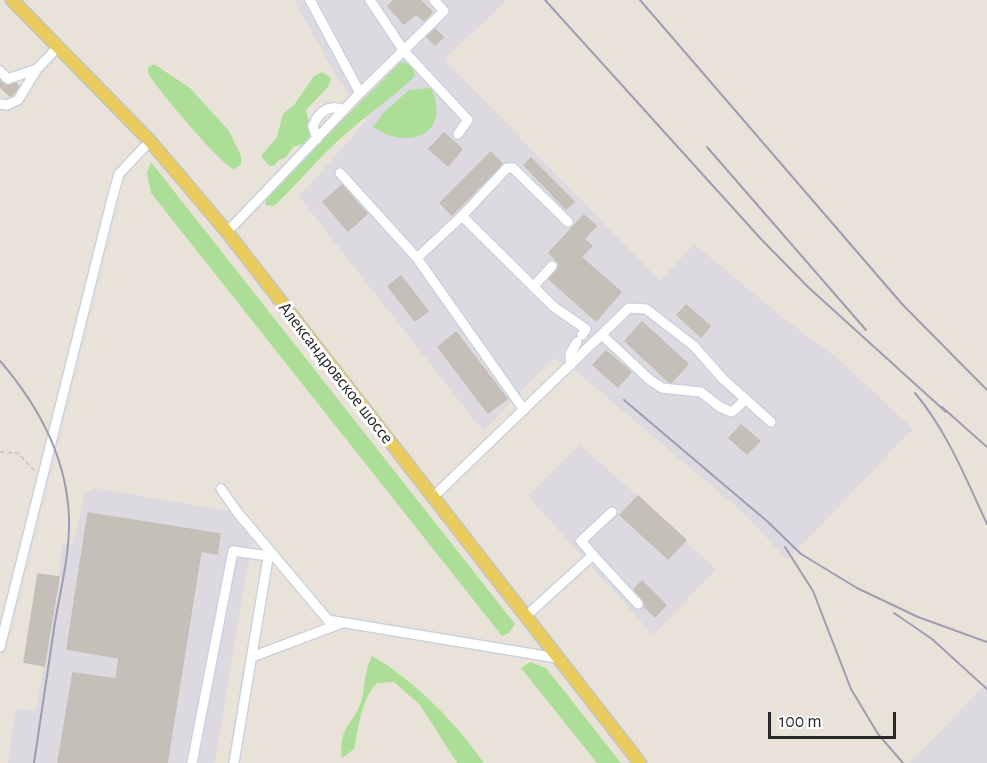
<!DOCTYPE html>
<meta charset="utf-8">
<style>
body{margin:0}
#map{position:relative;width:987px;height:763px;overflow:hidden;background:#e9e2d8;font-family:"Alegreya Sans",sans-serif}
canvas{display:block}
.scale{position:absolute;left:768px;top:712px;width:128px;height:27px;box-sizing:border-box;border:3px solid #272727;border-top:0;padding-left:8px;font-size:18px;line-height:21px;white-space:nowrap;color:#272727;-webkit-text-stroke:4px #fff;paint-order:stroke}
</style>
<div id="map">
<canvas width="987" height="763"></canvas>
<div class="scale">100 m</div>
</div>
<script>
const c = document.querySelector('canvas').getContext('2d');
c.lineJoin = 'round';
function fillPath(path, color) { c.fillStyle = color; c.fill(path, 'evenodd'); }
function stroke(path, color, width, dash) { c.strokeStyle = color; c.lineWidth = width; c.lineCap = dash ? 'butt' : 'round'; c.setLineDash(dash || []); c.stroke(path); }
function drawText(font, color, halo, rows, align = 'center') {
  c.font = font + ' "Alegreya Sans",sans-serif'; c.lineWidth = 6; c.setLineDash([]); c.textBaseline = 'middle'; c.strokeStyle = halo; c.fillStyle = color; for (const [text, x, y, turn = 0] of rows) {
    c.save(); c.translate(x, y); c.rotate((+turn || 0) * Math.PI / 180); c.textAlign = isNaN(turn) ? turn : align; if (halo) c.strokeText(text, 0, 0); c.fillText(text, 0, 0); c.restore();
  }
}
fillPath(new Path2D(`
 M294 0H507L444 59 660 281 694 244 787 321 835 356 913 429 787 560 745 514 577 372 553 358 483 431 299 197 367 120 336 76Z
 M579 445 638 496 716 570 653 635 528 496Z
 M95 488 230 511 254 541 245 579 215 763H8L16 709 36 711 59 577 62 545 73 544 85 493Z
 M987 683V763H910Z`), '#dcd9e1');
fillPath(new Path2D(`
 M401 62 412 64 415 76C394 96 371 112 350 130 322 153 300 182 274 206L265 205 266 198 319 143Z
 M154 64 190 88 229 131 241 156V165L234 169C223 167 158 90 150 76 148 73 148 71 148 68Z
 M322 72 331 78 328 87 306 110 312 134 303 144 293 147 286 157 279 160 274 166H269L261 156 277 137 283 114 294 105 314 76Z
 M431 88C452 135 408 151 373 127L384 112 409 90Z
 M151 162 515 624 509 633 502 636 151 193 147 173Z
 M372 656C414 680 456 723 484 763H457L420 705 394 682 377 683C361 699 359 727 354 749L342 758C338 726 353 726 361 702 366 685 363 675 372 656Z
 M530 662 546 668 621 763H597L521 668Z`), '#adde97');
const building = new Path2D(`
 M394 0H420L432 12 424 21 416 14 404 24 388 6Z
 M435 29 443 37 435 45 427 37Z
 M0 81 6 85 16 83 19 86 13 95 10 96 0 87Z
 M444 133 462 149 448 166 429 149Z
 M491 152 502 164 452 215 440 203Z
 M531 158 574 202 566 209 524 165Z
 M342 185 367 214 348 231 323 202Z
 M584 215 596 226 584 239 592 246 581 257 621 292 596 321 549 279 560 264 549 253Z
 M401 276 428 311 415 321 388 286Z
 M686 305 710 326 701 337 677 315Z
 M642 322 688 364 672 382H669L625 341Z
 M456 332 507 399 488 413 438 347Z
 M606 351 631 372 618 387 593 365Z
 M741 425 760 441 747 454 729 438Z
 M638 496 686 540 668 559 620 515Z
 M88 513 220 534 217 554 201 551 167 763H58L73 673 116 679 119 658 67 649Z
 M38 574 59 577 44 666 24 662Z
 M642 581 666 605 655 617 644 606 643 600 634 589Z`);
fillPath(building, '#c4bfb8');
stroke(building, '#c4beb3', 1.5);
const minor = new Path2D(`
 M310 0 360 93
 M370 0 404 51 468 120 458 134
 M0 71 8 79 37 69
 M0 104 7 105 18 100 37 69 58 47
 M317 139 313 126C319 111 329 104 344 110
 M340 173 417 258 524 410
 M568 222 513 168H507L462 216 554 307 586 329 582 335
 M227 232 360 93 444 11 434 0
 M417 258 462 216
 M533 287 552 266
 M602 335 650 380 662 388 701 392 720 407 732 412 745 400
 M571 365 570 354 577 342
 M221 489 238 513 328 620 557 658
 M433 497 629 308 646 309 694 346 723 379 771 422
 M593 555 638 604
 M525 617 593 555 581 541 612 512
 M0 647 112 199 119 174 150 141
 M252 657 342 623
 M192 763 233 551 269 556
 M234 763 269 552`);
const major = new Path2D(`
 M12 0 150 141 227 232 640 763`);
stroke(minor, '#ced1df', 12);
stroke(major, '#c3c3c3', 15);
stroke(new Path2D(`
 M0 452 18 453 33 469 36 470`), '#c3c3c3', 1.5, [4.5, 3]);
stroke(minor, '#fff', 9);
stroke(major, '#e9cc5d', 12);
stroke(new Path2D(`
 M545 0 761 239 808 287 946 412
 M640 0 902 304 987 390
 M707 147 866 330
 M0 361C38 405 67 459 69 518 70 552 61 588 55 622 48 669 41 716 34 763
 M915 393C947 431 966 479 987 524
 M624 400 768 522 801 554 857 588 918 617 987 642
 M942 407 987 447
 M785 547 813 591 851 689 878 734 903 763
 M894 613 932 639 987 689`), '#9c9eb0', 2);
drawText('18px', '#272727', '#fff', [
 ["Александровское шоссе",336,373,52]
]);
</script>
